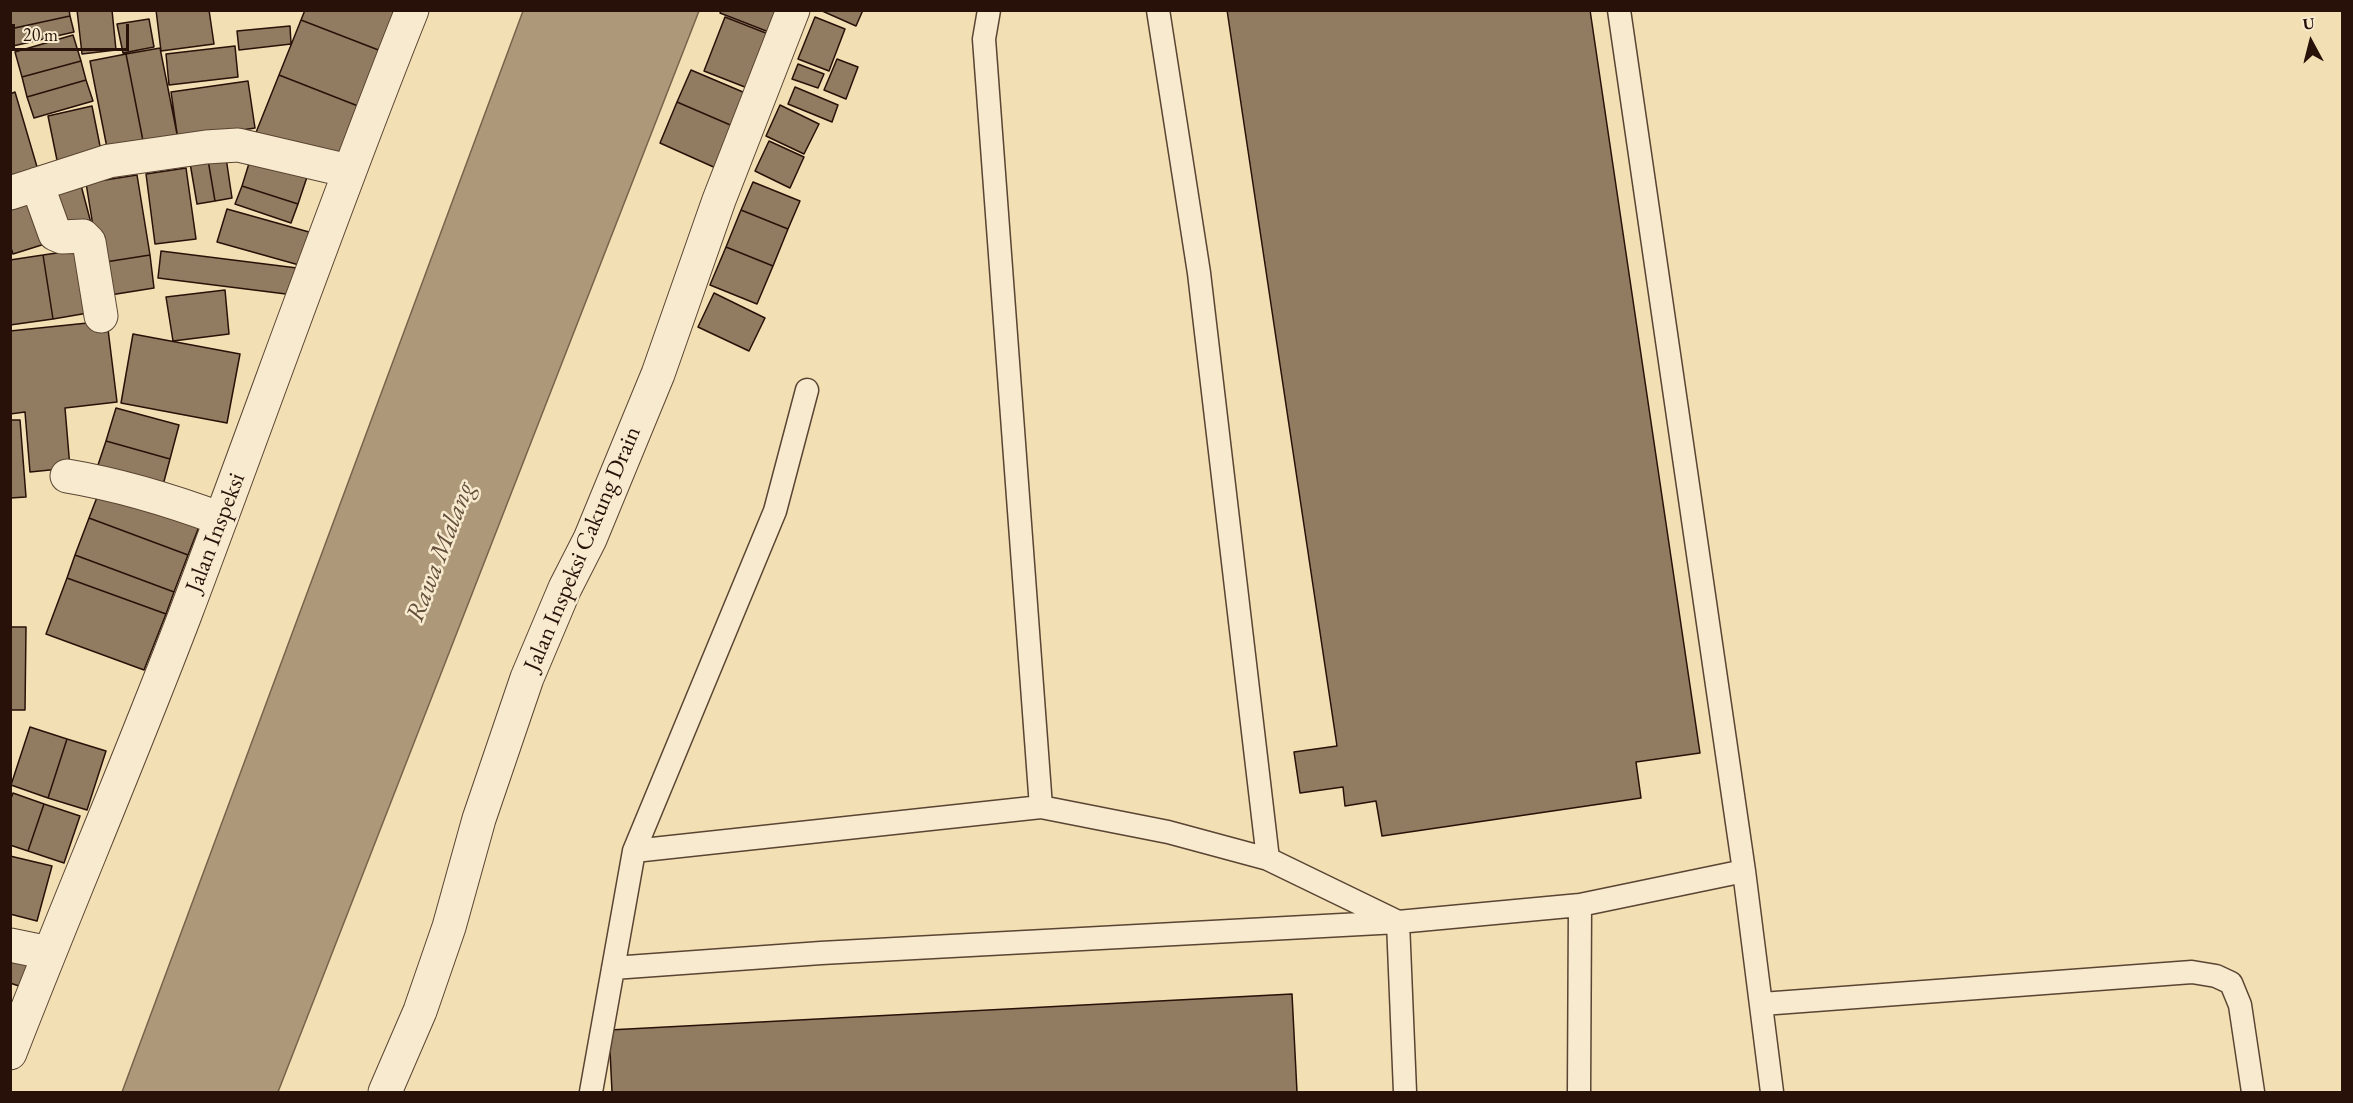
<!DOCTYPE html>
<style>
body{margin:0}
#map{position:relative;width:2353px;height:1103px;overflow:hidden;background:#f2dfb3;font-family:"EB Garamond",serif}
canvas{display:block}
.frame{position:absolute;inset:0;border:12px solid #271108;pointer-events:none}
.north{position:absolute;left:2281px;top:12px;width:60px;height:60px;-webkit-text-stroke:4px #f7eace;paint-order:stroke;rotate:353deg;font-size:16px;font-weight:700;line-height:24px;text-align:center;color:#271108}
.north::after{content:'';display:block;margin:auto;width:21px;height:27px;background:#271108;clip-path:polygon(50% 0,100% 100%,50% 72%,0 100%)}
.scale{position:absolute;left:12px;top:24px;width:117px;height:27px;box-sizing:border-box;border:3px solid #271108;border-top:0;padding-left:8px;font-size:18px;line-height:21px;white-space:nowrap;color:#271108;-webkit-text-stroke:4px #f7eace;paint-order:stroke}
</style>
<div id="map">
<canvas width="2353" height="1103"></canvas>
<div class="frame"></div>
<div class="north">U</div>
<div class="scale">20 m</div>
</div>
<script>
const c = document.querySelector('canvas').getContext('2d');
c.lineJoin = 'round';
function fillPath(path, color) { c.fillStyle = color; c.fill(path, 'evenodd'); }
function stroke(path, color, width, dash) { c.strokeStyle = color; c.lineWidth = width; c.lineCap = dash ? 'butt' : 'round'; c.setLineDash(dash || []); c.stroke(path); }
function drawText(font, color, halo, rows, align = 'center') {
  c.font = font + ' "EB Garamond",serif'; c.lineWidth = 5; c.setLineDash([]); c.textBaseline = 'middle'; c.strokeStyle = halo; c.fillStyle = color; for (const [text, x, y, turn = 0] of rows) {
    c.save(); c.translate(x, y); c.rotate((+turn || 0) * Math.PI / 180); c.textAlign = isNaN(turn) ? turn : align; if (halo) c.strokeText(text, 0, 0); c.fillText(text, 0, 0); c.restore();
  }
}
const water = new Path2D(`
 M523 11H699L278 1092H122Z`);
fillPath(water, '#ad9979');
stroke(water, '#77634c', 1.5);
const building = new Path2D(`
 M10 10H69L70 16 10 29Z
 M77 10H112L116 50 82 54Z
 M156 10H209L214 44 161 51Z
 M305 10H397L381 51 301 20Z
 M721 10H785L779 36 720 13Z
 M820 10H863L856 26Z
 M1227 10H1590L1700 753 1636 762 1641 798 1382 836 1376 801 1345 806 1343 787 1300 793 1294 752 1337 746Z
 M70 16 74 32 13 46 10 29Z
 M725 17 776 37 755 91 704 71Z
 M815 17 845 29 829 71 798 59Z
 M149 19 154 47 123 53 117 24Z
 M301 20 381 51 358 106 279 75Z
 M290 26 291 44 239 50 237 31Z
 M73 35 81 61 22 77 15 52Z
 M235 46 238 77 169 85 166 54Z
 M160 48 179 144 145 151 126 54Z
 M126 54 145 151 109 158 90 61Z
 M837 59 858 67 846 99 824 90Z
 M81 61 86 80 27 97 22 77Z
 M798 64 824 74 818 88 792 79Z
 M691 70 750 95 735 127 677 102Z
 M279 75 358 106 334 166 255 135Z
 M86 80 93 101 34 118 27 97Z
 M248 81 255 128 178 140 171 92Z
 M795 87 838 105 832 122 788 104Z
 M15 92 40 177 10 185V94Z
 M677 102 735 127 718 169 660 143Z
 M780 105 819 124 804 154 766 136Z
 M92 106 102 156 58 165 48 116Z
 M769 141 804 157 790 188 755 171Z
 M225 151 232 198 215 201 207 154Z
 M207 154 215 201 197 204 189 157Z
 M251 157 308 174 298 204 242 186Z
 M186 168 196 239 155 244 146 174Z
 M78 174 91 223 56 232 42 184Z
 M137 175 150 255 99 263 86 183Z
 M753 182 800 201 788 229 741 210Z
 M242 186 298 204 291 223 235 204Z
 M32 197 48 243 13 254 10 245V204Z
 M227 209 309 232 299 265 217 242Z
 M741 210 788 229 773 266 726 247Z
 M726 247 773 266 757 304 710 285Z
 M77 250 88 313 53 319 43 255Z
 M161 251 297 268 294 295 158 278Z
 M43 255 53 319 10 325V260Z
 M150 255 154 288 104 296 99 263Z
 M225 290 229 334 173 341 166 297Z
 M714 293 765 318 749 351 698 327Z
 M107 321 117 402 65 408 70 468 30 472 25 412 10 414V331Z
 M133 334 240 354 227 423 121 403Z
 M116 408 179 425 170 459 106 441Z
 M10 420H20L26 497 10 498Z
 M106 441 170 459 163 485 97 468Z
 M101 487 200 524 188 555 89 518Z
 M89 518 188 555 174 592 75 555Z
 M75 555 174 592 166 614 67 578Z
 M67 578 166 614 144 670 46 634Z
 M10 627H26L25 710H10Z
 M30 727 67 739 48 798 11 785Z
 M67 739 106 751 87 810 48 798Z
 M13 793 44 804 28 851 10 845V801Z
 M44 804 80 816 64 863 28 851Z
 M10 856 52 866 37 921 10 914Z
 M10 953 32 961 22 987 10 983Z
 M1292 994 1297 1092H612L609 1030Z`);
fillPath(building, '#917c61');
stroke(building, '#271108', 1.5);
const lane = new Path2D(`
 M989 10 984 39 1041 807
 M1158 10 1199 273 1268 859
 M634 851 1041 807 1168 832 1268 859 1398 922 1405 1092
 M1744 871 1772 1092
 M613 968 821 953 1398 922 1580 905 1744 871 1619 10
 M1762 1004 2192 972 2216 976 2231 983 2240 1005 2253 1092
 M591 1092 634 851 775 511 807 390
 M1579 1092 1580 905`);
const street = new Path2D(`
 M37 184 55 234 62 237 83 236 89 242 101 316
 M10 193 109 161 206 147 238 145 349 171
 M67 476C121 485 170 500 221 519
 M10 945 49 953
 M10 1053C67 906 129 762 185 615 261 414 332 210 412 10
 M385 1092 420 1011 449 927 479 819 527 678 565 588 590 539 658 374 719 200 793 10`);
stroke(lane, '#5a4433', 25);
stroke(street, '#5a4433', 35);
stroke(lane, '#f7eace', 22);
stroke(street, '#f7eace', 33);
drawText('24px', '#271108', '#f7eace', [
 ["Jalan Inspeksi",216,533,-69],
 ["Jalan Inspeksi Cakung Drain",583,549,-67]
]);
drawText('italic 26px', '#634e3b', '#f7eace', [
 ["Rawa Malang",441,552,-69]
]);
</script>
